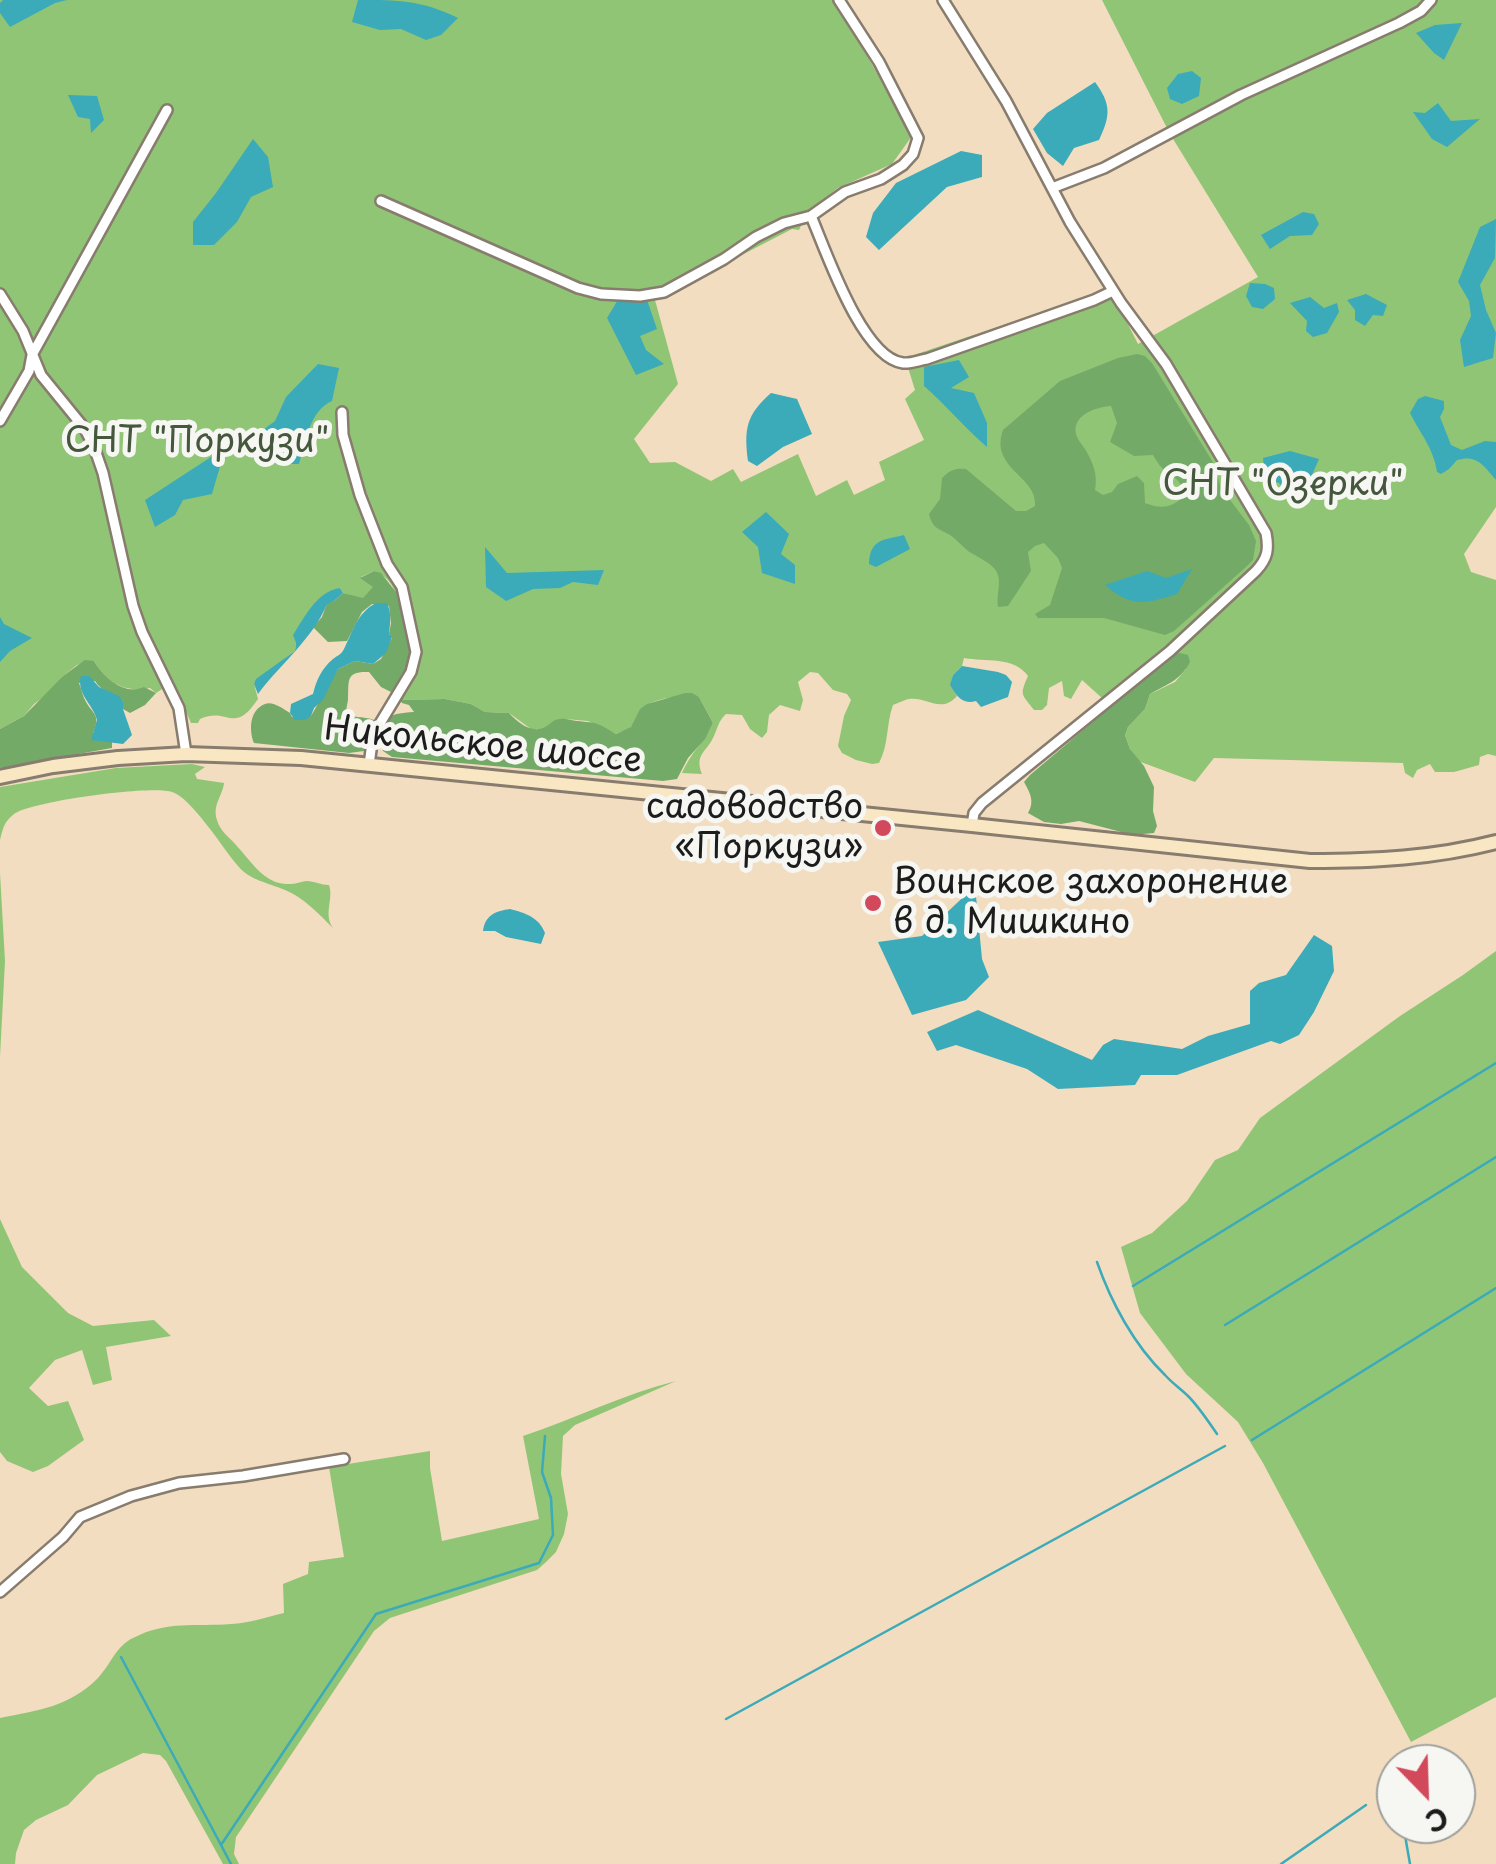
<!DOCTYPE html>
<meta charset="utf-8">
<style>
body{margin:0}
#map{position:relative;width:1496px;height:1864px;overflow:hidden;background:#f2ddc0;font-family:"Playpen Sans",sans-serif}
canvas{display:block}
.north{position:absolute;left:1376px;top:1744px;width:100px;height:100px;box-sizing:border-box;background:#f6f6f2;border:2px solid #9f9f9c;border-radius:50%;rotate:157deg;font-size:28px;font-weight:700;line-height:40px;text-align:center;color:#1c1c1c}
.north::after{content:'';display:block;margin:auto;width:35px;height:45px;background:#d1495b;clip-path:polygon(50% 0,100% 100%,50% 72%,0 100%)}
</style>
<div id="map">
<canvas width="1496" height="1864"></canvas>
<div class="north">С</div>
</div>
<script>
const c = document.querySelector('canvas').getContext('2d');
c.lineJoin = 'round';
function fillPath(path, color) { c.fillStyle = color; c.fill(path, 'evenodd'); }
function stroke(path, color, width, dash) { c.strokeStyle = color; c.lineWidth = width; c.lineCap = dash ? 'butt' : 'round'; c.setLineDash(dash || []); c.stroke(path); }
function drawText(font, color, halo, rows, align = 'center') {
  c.font = font + ' "Playpen Sans",sans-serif'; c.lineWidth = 10; c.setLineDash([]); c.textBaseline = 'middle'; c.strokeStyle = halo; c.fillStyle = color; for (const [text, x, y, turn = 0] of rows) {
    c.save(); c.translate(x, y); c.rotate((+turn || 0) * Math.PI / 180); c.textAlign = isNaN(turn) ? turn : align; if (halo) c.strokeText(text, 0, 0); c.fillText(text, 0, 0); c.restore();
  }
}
fillPath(new Path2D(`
 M0 0H836L912 136 892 164 838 188 808 211 799 230 792 229 655 300 678 384 634 439 650 463 675 462 711 481 733 469 741 482 798 454 816 496 847 480 854 495 885 480 879 462 924 440 905 399 915 390 905 358 1110 289 1138 344 1258 277 1170 134 1102 0H1496V507L1464 554 1471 572 1496 580V756L1488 754 1480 757 1479 765 1454 772H1435L1430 764 1417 770 1413 778 1405 773 1403 763 1214 758 1195 782 1138 761 1130 749 1125 735 1128 727 1145 709 1150 694 1175 682 1186 669 1173 654 1099 716 1091 707 1102 698 1082 680 1071 699 1064 696 1062 681 1049 688 1047 705 1042 710H1034C1022 694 1019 696 1028 676 1014 656 985 662 964 658L962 666 953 675 951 684 957 696C941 714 928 697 909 699 907 699 895 704 893 705 886 724 889 745 879 763L872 764 856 760 842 753 838 746 844 716 851 700 847 694 833 690 818 673 810 672 798 682 803 700 800 711 780 705 769 715 767 732 762 738 750 729 742 715 726 714C718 722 718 727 714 736 707 752 694 754 702 774L682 773C690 754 704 742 713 723L699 697C685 694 655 698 644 707 638 712 638 722 631 727 627 731 621 731 616 734L588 721 565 719 542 729H531L509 713 485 712 471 704 445 699 400 700 391 692C398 683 410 669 412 657 413 646 406 635 404 625 399 604 397 579 374 571L361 577 374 587 363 599 343 593 340 588C317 593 305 617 294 635L296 643 295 651C281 662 268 671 254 684L258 699C233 736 229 706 200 719L198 723H191L173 682 156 693 150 688C126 693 106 683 94 661L77 665 63 676 49 693 34 704 24 716 0 729Z
 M192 764 205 767 195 774 197 779 224 783C223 795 212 805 217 820 220 831 229 837 236 845 252 862 265 886 291 884 297 884 302 881 307 881 314 881 321 885 329 885 334 899 323 914 333 928 319 914 304 898 285 890 269 883 249 880 238 866 224 850 191 797 172 792 151 785 33 801 14 814 4 822 3 828 0 840V787L116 768Z
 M0 873 5 961 0 1057Z
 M1496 951V1697L1411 1742 1263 1463 1238 1422 1186 1374 1140 1313 1121 1247 1152 1233 1187 1201 1215 1160 1238 1150 1260 1118 1400 1016 1463 975Z
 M0 1219 22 1267 68 1313 93 1326 154 1320 171 1336 106 1347 112 1380 93 1385 82 1350 55 1360 29 1388 48 1406 68 1401 84 1440 48 1466 33 1472 7 1461 0 1452Z
 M676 1381 575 1425 563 1436 561 1474 568 1514 564 1534 556 1552 546 1562 537 1570 390 1618 374 1631 236 1837 234 1854 239 1864H223L166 1761 160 1755 143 1753 97 1775 68 1805 36 1820 24 1830 16 1853 15 1864H0V1718C39 1710 69 1707 98 1678 111 1664 116 1646 133 1638 168 1620 195 1627 231 1624 249 1623 267 1617 284 1613L283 1584 308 1574 309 1562 344 1557 329 1467 430 1451V1468L442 1541 539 1519 523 1436C575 1419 623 1394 676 1381Z`), '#91c576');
fillPath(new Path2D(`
 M1137 354 1145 356 1152 363 1214 464 1221 488 1249 525 1256 541 1253 560 1246 567 1174 631 1165 635 1104 618H1038L1035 614 1050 605 1062 568 1058 558 1044 543 1035 546 1028 552 1031 571 1008 606 998 607C996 597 1001 584 998 575 995 564 977 557 968 551 962 546 956 539 950 535 938 528 933 529 929 514L940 499 942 478C950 470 955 468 966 469L1016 511H1026L1035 506C1038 476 989 469 1003 430L1060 381 1118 358ZM1111 406 1117 423 1110 442 1134 456 1153 455C1156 460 1159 465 1162 468 1173 481 1183 475 1182 498 1171 508 1160 509 1145 503L1144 483 1137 476 1118 484 1112 492 1103 495 1095 490C1098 475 1093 462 1085 449 1083 446 1077 439 1076 434 1072 415 1096 407 1111 406Z
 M374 571 381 573 396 592 412 656 403 675 391 692 381 687 369 672C345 671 349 681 348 699 348 704 344 711 349 715 351 717 368 717 374 720 374 730 366 741 364 751L349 753 254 743C249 731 249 710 265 704 273 701 283 709 290 713L292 717 311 716 338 669 355 661 373 664 381 659 392 638 389 634 391 623 389 606 372 604 362 612 347 641 328 642 313 627 322 617 327 603 334 601 343 593 363 598 373 587 360 578Z
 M1180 653 1188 655 1190 662C1180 681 1167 684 1150 694L1145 709 1128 727 1125 735 1130 749 1144 766 1154 787 1153 811 1157 826 1154 833 1133 835 1079 821 1061 824 1044 822 1028 813C1035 801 1030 793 1024 782L1030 775 1173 654Z
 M85 660 94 661C103 677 124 696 144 687L156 693 145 705 130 713 123 709V702C114 694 101 691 95 681L79 683C81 688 82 693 84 698 91 714 102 713 93 733L112 741V748L0 768V729L24 716 63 676Z
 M685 693H692L699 697 713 723 705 739 688 758 677 779 663 781 392 757 383 751 379 740C387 715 387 714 414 712L409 705 402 703 400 700 445 699 471 704 485 712 509 713C518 723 532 734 545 727 554 722 551 720 560 719 565 718 572 721 577 721 598 723 596 722 616 734L631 727 640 709 647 704Z`), '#74aa67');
fillPath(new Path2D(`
 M3 0H67L55 3 10 27 0 13V3Z
 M358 0C399 0 421 0 458 18L441 35 426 40 401 29 380 30 352 22Z
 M1462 23 1444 60 1434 53 1416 33 1435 25Z
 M1192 71 1201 78 1199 96 1182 104 1170 99 1167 88 1178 74Z
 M1095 82C1111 104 1111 115 1099 140L1074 148 1063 166 1047 153 1033 129 1047 113Z
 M68 95 97 96 104 120 91 133 90 119 78 117Z
 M1438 103 1451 121 1480 119 1447 147 1432 139 1413 112 1425 113Z
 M253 139 268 157 273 187 251 197 237 222 214 245H193V222L216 193Z
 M961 151 982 155V177L947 187 879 250 866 237 873 213 896 183Z
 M1303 212 1314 214 1319 224 1312 235 1290 236 1270 249 1261 235Z
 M1496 219 1495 258 1480 285 1486 310 1496 333 1493 358 1464 367 1460 340 1471 316 1469 301 1458 282 1480 227Z
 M1250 283 1265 284 1274 288 1275 299 1263 309 1252 307 1246 296Z
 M1366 294 1387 305 1383 316 1373 315 1365 326 1355 320V310L1347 300Z
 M1310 297 1324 308 1337 303 1339 312 1327 333 1313 337 1306 331 1307 321 1290 303Z
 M619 298 647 300 657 329 640 336 646 350 664 364 636 375 607 318Z
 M959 360 969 377 951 388 974 393 987 423V447C964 427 946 405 924 386V367Z
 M318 364 339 368 332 401C310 410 305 443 299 464H283L276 443 255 450 259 433 275 421 286 397Z
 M771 393 797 399 812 434 783 447 757 466 748 461C744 429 746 415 771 393Z
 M1425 396 1444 401V409L1440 417 1451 445 1462 450 1485 441 1496 442V480C1484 466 1477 454 1457 460L1449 469 1441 474 1437 472C1434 449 1420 433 1410 413L1418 399Z
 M1290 451 1319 459 1308 484 1289 493 1279 483 1265 477 1263 458Z
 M214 455 223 456 212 494 183 500 175 515 155 527 145 500Z
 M766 512 789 534 781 554 795 565V584L762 573 758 547 742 532Z
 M904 535 910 549 876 567 869 564C870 539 883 540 904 535Z
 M485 547 507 573 604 570 598 585 573 582 560 588 533 589 506 601 486 587Z
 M1192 569 1177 594C1144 604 1132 608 1105 585L1147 571 1166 578Z
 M340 588 343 593 334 601 327 604C312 640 281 663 258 694L254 684 256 679 295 651 296 643 293 635C304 618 317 591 340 588Z
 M376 603H387C392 614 390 623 389 634L392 637 386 653 373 664 355 661 338 669 323 700 314 708 311 716 305 720H295L290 713 291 704 313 694C316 681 322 668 333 659 338 655 341 655 344 649 353 631 357 613 376 603Z
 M0 617 4 624 32 638 10 651 0 662Z
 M962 666 998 672 1006 675 1012 682 1008 697 981 707 976 701C962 705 957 696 950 685L953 675Z
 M81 676H89L99 687 119 696 123 702V709L132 735 123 744 91 740 97 720C93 704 76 694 81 676Z
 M975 886 982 959 989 977 966 1000 912 1015 878 942 922 936Z
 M510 909C525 913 539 917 545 933L541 944 506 937 495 931H483C485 915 496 911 510 909Z
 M1314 935 1332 946 1334 971 1314 1012 1299 1035 1280 1044 1271 1041 1177 1075H1141L1135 1085 1058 1089 1027 1069 956 1045 937 1051 927 1032 978 1010 1092 1060 1103 1045 1114 1039 1182 1049 1208 1036 1250 1024V991L1259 983 1286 975Z`), '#3baab9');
stroke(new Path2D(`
 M1097 1262C1111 1302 1134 1345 1165 1375 1172 1383 1181 1389 1188 1396 1199 1407 1208 1421 1217 1434
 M1133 1286 1496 1063
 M1225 1325 1496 1157
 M1252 1440 1496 1288
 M121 1657 221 1845
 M726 1719 1225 1446
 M1403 1824 1410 1864
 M231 1864 221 1845 376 1614 539 1563 553 1535 551 1498 542 1472 545 1436
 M1281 1864 1366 1805`), '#3baab9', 2.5);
const minor = new Path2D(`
 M943 0 1006 101 1070 222 1121 303 1166 364 1266 533C1269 549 1268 558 1256 571L1170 651 982 803 974 813 972 825
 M1052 188 1104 168 1241 95 1399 23 1421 11 1431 0
 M381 201 578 288 601 294 640 296 664 292 724 259 756 237 784 223 811 216 845 192 881 179 903 165 913 154 918 138 879 62 839 0
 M811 216C826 251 862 358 903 363 910 364 920 360 927 359L1094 300 1113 291
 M0 294 23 331 41 375 85 429 94 447 103 473 133 606 142 632 179 708 186 754
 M342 412 343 435 360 495 387 564 402 587 416 652 411 672 373 735 369 765
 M0 421 29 371 32 355 167 110
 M0 1592 63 1537 80 1517 131 1496 179 1483 243 1476 344 1459`);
const secondary = new Path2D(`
 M0 777 53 766 118 758 186 754 301 758 972 825 1310 861C1374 861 1434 858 1496 842`);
stroke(minor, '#877c6e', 14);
stroke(secondary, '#877c6e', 18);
stroke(minor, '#fff', 9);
stroke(secondary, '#f9e7c3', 12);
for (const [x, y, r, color] of [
 [883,828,10,"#d1495b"],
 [873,903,10,"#d1495b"]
]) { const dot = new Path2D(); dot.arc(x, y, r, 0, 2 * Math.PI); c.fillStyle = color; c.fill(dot); stroke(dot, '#f6f6f2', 4); }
drawText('35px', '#45573c', '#f6f6f2', [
 ["СНТ \"Поркузи\"",197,442],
 ["СНТ \"Озерки\"",1283,485]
]);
drawText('35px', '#1c1c1c', '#f6f6f2', [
 ["Никольское шоссе",483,746,6]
]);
drawText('35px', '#1c1c1c', '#f6f6f2', [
 ["садоводство",863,808],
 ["«Поркузи»",863,848],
 ["Воинское захоронение",893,883,"left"],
 ["в д. Мишкино",893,923,"left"]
], 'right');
</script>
